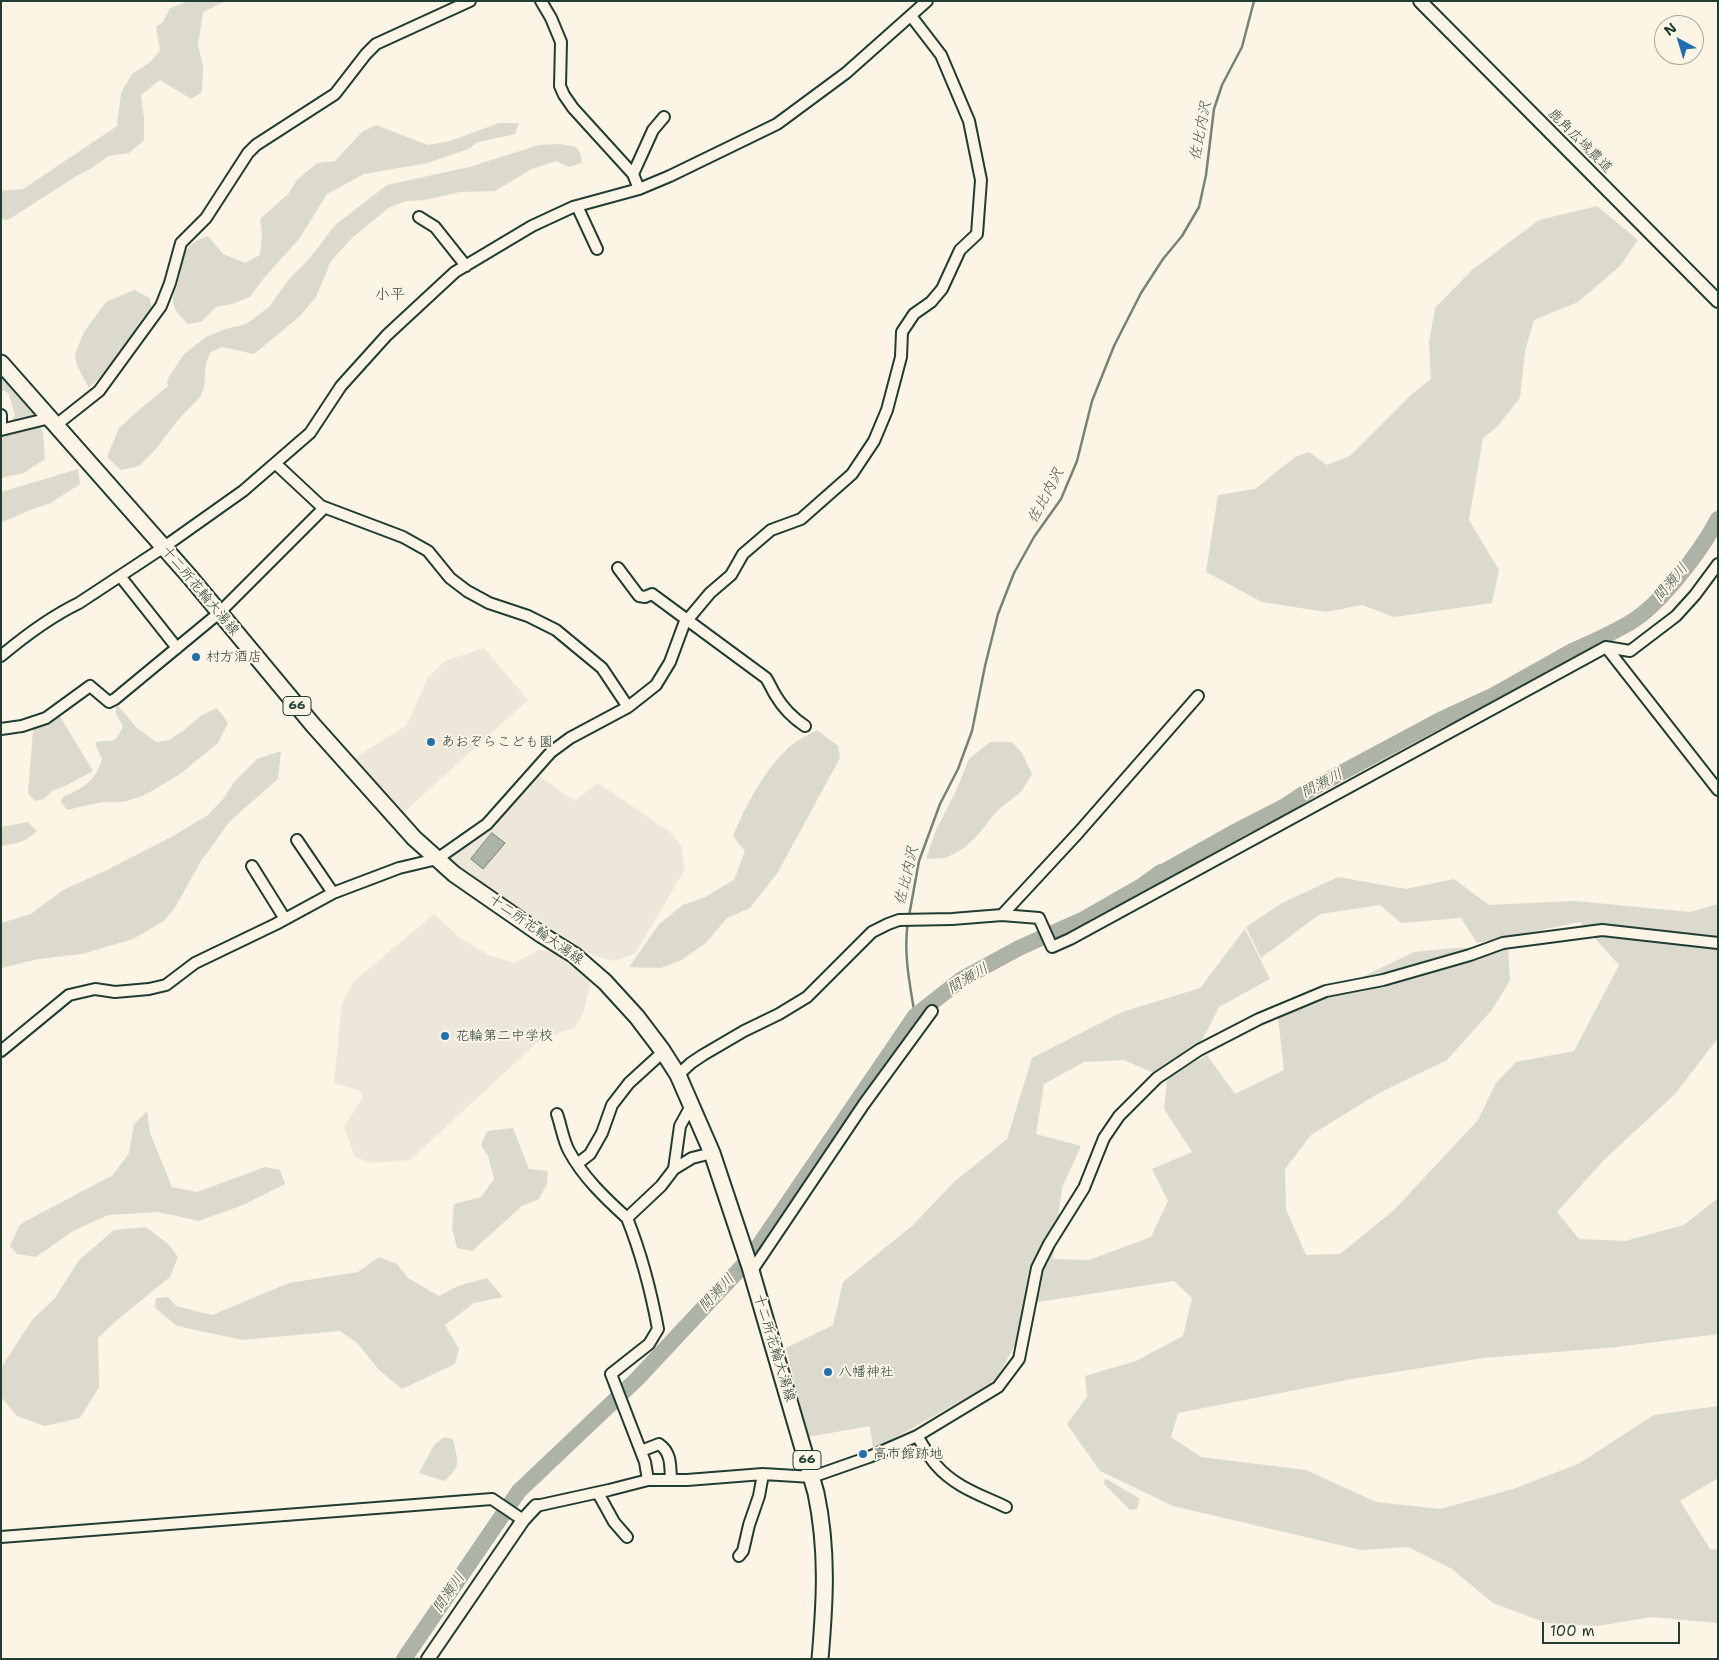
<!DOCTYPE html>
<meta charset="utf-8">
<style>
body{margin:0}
#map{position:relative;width:1719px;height:1660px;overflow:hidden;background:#fcf5e5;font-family:"Shantell Sans",sans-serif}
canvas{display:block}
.frame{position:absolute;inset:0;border:2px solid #1f3d34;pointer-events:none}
.north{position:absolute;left:1654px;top:15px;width:50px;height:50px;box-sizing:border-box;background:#fcf5e5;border:1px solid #a4ab9e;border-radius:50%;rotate:321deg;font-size:14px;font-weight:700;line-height:20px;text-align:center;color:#1f3d34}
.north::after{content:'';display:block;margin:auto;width:18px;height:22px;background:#1f6fb2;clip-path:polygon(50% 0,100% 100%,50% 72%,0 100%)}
.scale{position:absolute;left:1542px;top:1622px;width:138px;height:22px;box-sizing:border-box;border:2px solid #1f3d34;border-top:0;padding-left:6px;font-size:15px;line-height:18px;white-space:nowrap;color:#1f3d34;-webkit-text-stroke:4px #fcf5e5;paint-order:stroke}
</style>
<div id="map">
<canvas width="1719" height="1660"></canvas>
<div class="frame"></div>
<div class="north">N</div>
<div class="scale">100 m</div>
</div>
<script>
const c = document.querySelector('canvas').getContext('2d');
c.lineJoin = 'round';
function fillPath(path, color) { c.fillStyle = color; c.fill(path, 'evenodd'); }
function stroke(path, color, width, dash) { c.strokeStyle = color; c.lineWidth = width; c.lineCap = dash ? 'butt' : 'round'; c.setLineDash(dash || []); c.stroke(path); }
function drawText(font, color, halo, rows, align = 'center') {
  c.font = font + ' "Shantell Sans","Klee One",sans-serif'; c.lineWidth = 4; c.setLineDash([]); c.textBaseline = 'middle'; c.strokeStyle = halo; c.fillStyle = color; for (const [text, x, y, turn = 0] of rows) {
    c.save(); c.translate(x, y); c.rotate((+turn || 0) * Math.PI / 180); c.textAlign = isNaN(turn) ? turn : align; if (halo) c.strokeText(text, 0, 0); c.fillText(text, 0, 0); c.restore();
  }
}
fillPath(new Path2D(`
 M484 648 528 700 403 813 353 759 407 725 428 677 445 661Z
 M537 774 575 801 598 783 670 832 681 846 685 869 635 954 614 961 592 955 459 868 448 859 474 842Z
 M434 914 460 938 489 955 514 963 539 950 554 952 591 981 583 1014 574 1028 540 1040 410 1160 372 1163 355 1157 344 1127 362 1099 361 1091 334 1083 342 1003 354 981Z`), '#ece7d8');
fillPath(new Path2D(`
 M189 1H226L203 12 198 45 203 66 202 92 191 99 160 80 141 95 144 118V140L129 153 108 156 92 168 75 177 8 220 1 219V191L23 189 117 126 121 93 132 74 150 62 160 51 156 27 163 22 170 8Z
 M499 123H519L515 134 478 142 468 149 428 163 364 174 327 194 299 239 264 278 250 297 232 304 216 307 201 322 188 324C181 317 174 311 173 301 172 295 177 288 178 282 185 258 180 245 208 236L223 254 245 263 260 255 262 233 260 219 288 194 297 180 317 163 335 161 362 132 376 125 428 145 450 141Z
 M560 144 576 147 580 152 582 163 569 167 556 161 532 169 495 191 460 192 424 200 407 201 390 207 352 238 331 261 316 297 300 316 254 354 222 347 211 352 206 363 204 388 200 397 178 420 155 450 139 466 121 470 107 457 119 428 140 409 168 386 167 380 184 354 206 337 226 329 246 324 269 307 290 278 310 258 335 225 387 185 469 167 539 145Z
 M1597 206 1638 240 1620 266 1578 302 1534 320 1525 351 1520 398 1497 427 1483 438 1469 520 1499 570 1492 603 1394 617 1362 605 1326 612 1262 602 1206 572 1218 495 1255 489 1295 457 1309 452 1327 465 1350 456 1412 394 1431 379 1429 342 1435 308 1472 270 1539 220Z
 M134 290 150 298 152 310 118 359 89 388 77 366 75 354 84 332 106 302Z
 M1 374 35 416 43 433 45 459 24 473 1 478V432L15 416 9 394 1 389Z
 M78 469 80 484 51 503 30 510 1 523V492Z
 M116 703 136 727 156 742 169 740 184 730 202 715 217 708 228 723 218 743 180 774 145 795 123 802H102L67 810 61 802 63 797C83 788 96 781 102 759L96 746V742C114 739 114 746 123 726L116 714Z
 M59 715 93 771 67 785 52 791 44 799 35 801 28 793 33 730Z
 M817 730 838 746 840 758 778 872 750 908 727 918 706 943 682 960 661 968 629 967 659 924 683 905 705 897 734 880 745 851 733 836C746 805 763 772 788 748 796 741 808 735 817 730Z
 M990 742H1012L1022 753 1032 774 1021 792 999 809 975 838 964 848 946 858 926 859 936 830 956 791 969 759Z
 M281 751 278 779 230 821 201 861 176 906 164 921 133 939 82 954 39 959 1 968V923L31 914 63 890 105 871 173 836 208 815 224 798 234 782 257 759Z
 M28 822 37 831C24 843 17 843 1 846V827Z
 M1338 877 1406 889 1454 879 1489 905 1575 901 1690 912 1718 904V1038L1675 1094 1604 1160 1557 1212 1579 1239 1625 1241 1684 1225 1718 1198V1334L1617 1347 1483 1358 1352 1379 1178 1413 1171 1437 1201 1457 1306 1470 1376 1502 1440 1509 1513 1489 1578 1464 1654 1415 1718 1406V1478L1680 1501 1710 1549 1718 1550V1623L1652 1617 1597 1626 1546 1623 1493 1603 1452 1569 1408 1547 1361 1550 1173 1506 1100 1471 1067 1424 1087 1397 1085 1376 1136 1361 1183 1336 1192 1298 1174 1281 1038 1302 995 1382 873 1450 870 1426 808 1437 786 1348 833 1325 843 1282 913 1225 954 1182 1007 1139 1032 1058 1122 1012 1200 988 1245 929 1270 979 1219 1007 1200 1044 1156 1074 1124 1060 1084 1062 1044 1084 1036 1134 1081 1146 1062 1188 1053 1259 1089 1260 1151 1237 1168 1201 1152 1169 1192 1152 1164 1109 1167 1078 1207 1055 1235 1094 1284 1070 1278 1018 1414 952 1454 948 1508 947 1510 981 1491 1011 1447 1060 1379 1093 1311 1135 1285 1169 1286 1209 1306 1255 1340 1254 1394 1210 1478 1120 1496 1083 1516 1062 1574 1051 1619 965 1580 922 1477 943 1461 918 1401 923 1380 905 1320 914 1261 958 1246 927 1282 903Z
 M147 1111 150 1133 172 1187 197 1192 265 1167 280 1170 285 1184 243 1205 199 1221 158 1212 108 1215 73 1231 36 1257 17 1254 10 1246 19 1226 24 1222 113 1175 129 1153 134 1124Z
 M513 1128 529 1169 548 1171 547 1184 539 1199 522 1206 472 1251 457 1248 452 1228 454 1204 481 1197 494 1179 488 1156 481 1145 487 1131Z
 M146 1227 168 1244 178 1257 170 1277 117 1320 98 1338 99 1387 80 1418 45 1426 17 1416 1 1397V1368L32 1320 55 1298 79 1260 114 1230Z
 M379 1257 397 1264 408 1278 439 1296 458 1286 487 1278 503 1297 474 1303 445 1325 459 1349 455 1364 402 1389 379 1370 358 1344 340 1331 242 1340 177 1326 155 1308 156 1298 168 1297 176 1306 212 1315 289 1283 358 1272Z
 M444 1437 453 1439C457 1460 463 1466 444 1481L419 1473 434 1445Z
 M1105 1478 1140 1499 1137 1509 1130 1510 1104 1484Z`), '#dcdacc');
const water = new Path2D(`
 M492 833 505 843 483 869 471 859Z`);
fillPath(water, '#aeb3a7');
stroke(water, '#758479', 1);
stroke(new Path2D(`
 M909 916 919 861 940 804 958 769 972 731 985 666 998 614 1014 573 1034 537 1061 499 1077 461 1092 401 1114 346 1141 293 1163 259 1182 236 1199 207 1206 175 1214 109 1222 85 1242 47 1254 1
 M908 921C903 953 910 985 915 1016`), '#758479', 2.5);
stroke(new Path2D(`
 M404 1659 519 1491 637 1379 751 1257 915 1016 962 979 1019 948 1084 919 1140 887 1161 872 1165 871 1240 829 1285 806 1311 789 1440 720 1494 695 1574 650H1575C1594 641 1613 633 1631 622 1661 604 1701 551 1718 519`), '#aeb3a7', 16);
const minor = new Path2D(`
 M541 1 551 18 561 42 560 86 564 95 573 108 633 174 639 189
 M633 174 653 130 664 117
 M577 206 597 249
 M419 217 435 227 466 266
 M1 415V423
 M56 425 99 391 161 306 170 283 181 243 206 218 248 153 256 145 335 94 366 54 376 44 470 1
 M1 430 50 418
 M276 464 321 506 403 537 428 551 450 578 467 591 489 603 528 616 556 630 602 668 628 707
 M618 568 639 596 645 597 652 594 766 678C770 684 772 690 776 696 783 708 793 718 805 726
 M120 576 177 648
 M1606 647 1718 790
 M1 656C26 635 50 617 79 603L164 547 243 491 310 433 341 386 387 335 455 272 532 226 573 207 639 189 670 176 777 124 846 73 927 1
 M1 729 22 726 46 718 90 686 109 702 115 699 219 613 324 508
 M297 840 333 893
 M252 866 285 919
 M1002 915 1078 833 1198 696
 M1 1051 69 995 95 989 115 992 149 989 166 985 195 963 276 924 333 893 399 868 437 859 487 824 551 752 570 738 628 707 656 685 670 662 684 624 710 593 731 575 743 554 771 530 801 519 852 474 874 441 887 410 901 357 902 332 914 314 931 302 942 289 960 250 977 234 981 180 969 121 941 55 911 16
 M678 1075 691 1063 703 1055 744 1031 779 1014 807 997 872 932 888 924 899 920 952 919 1002 915 1039 918 1052 947 1070 939 1606 647 1630 651 1676 616 1695 595 1718 564
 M557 1114C561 1125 563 1140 569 1151 583 1177 605 1198 627 1218
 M577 1164 590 1154 602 1133 612 1105 629 1083 663 1052
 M674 1169 692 1158 712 1153
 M751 1272 864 1104 932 1011
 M917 1436C923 1445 929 1457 936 1465 955 1487 981 1495 1006 1507
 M641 1451 659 1444C672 1453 670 1466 671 1480
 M648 1480 645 1462 611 1374 649 1344 658 1329C651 1291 641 1253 627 1218L661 1186 674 1169 680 1126 692 1104
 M598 1493 614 1522 627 1537
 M536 1506 609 1490 648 1480H687L763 1474 812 1477 869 1457 917 1436 998 1387 1019 1359 1037 1268 1049 1244 1084 1188 1104 1138 1119 1116 1157 1078 1199 1050 1259 1019 1326 991 1383 980 1470 955 1503 943 1602 930 1718 943
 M1 1537 492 1499 523 1520
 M739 1556 743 1551 749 1525 759 1496 763 1474`);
const tertiary = new Path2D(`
 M1420 1 1718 301
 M428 1659 523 1520 536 1506`);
const primary = new Path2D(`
 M1 363 190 577 313 725 414 838 454 874 542 935 574 955 605 982 637 1017 662 1050 678 1075 712 1153 750 1267 816 1493C828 1550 825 1601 820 1659`);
stroke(minor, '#1f3d34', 14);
stroke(tertiary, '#1f3d34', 16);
stroke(primary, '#1f3d34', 19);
stroke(minor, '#fcf5e5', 10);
stroke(tertiary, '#fcf5e5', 12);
stroke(primary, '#fcf5e5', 15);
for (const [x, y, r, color] of [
 [196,657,5,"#1f6fb2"],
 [431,742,5,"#1f6fb2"],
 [445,1036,5,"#1f6fb2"],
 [828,1372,5,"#1f6fb2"],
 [863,1454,5,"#1f6fb2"]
]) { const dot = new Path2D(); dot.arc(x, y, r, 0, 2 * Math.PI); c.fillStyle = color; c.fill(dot); stroke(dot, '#fcf5e5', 2); }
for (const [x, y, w] of [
 [297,706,28],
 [807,1460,28]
]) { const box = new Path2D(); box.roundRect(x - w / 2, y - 9.5, w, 19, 4); c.fillStyle = '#fcf5e5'; c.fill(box); stroke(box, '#1f3d34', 1); }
drawText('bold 12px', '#1f3d34', null, [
 ["66",297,706],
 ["66",807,1460]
]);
drawText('14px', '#1f3d34', '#fcf5e5', [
 ["鹿角広域農道",1580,141,45],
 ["十二所花輪大湯線",200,591,50],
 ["十二所花輪大湯線",536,930,35],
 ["十二所花輪大湯線",774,1348,73]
]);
drawText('14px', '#1f3d34', '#fcf5e5', [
 ["村方酒店",206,657],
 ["あおぞらこども園",441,742],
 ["花輪第二中学校",455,1036],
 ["八幡神社",838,1372],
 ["高市館跡地",873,1454]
], 'left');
drawText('italic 15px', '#435a51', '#fcf5e5', [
 ["佐比内沢",1201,131,-79],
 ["佐比内沢",1046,496,-62],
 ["間瀬川",1671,583,-50],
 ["間瀬川",1322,784,-28],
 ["佐比内沢",907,876,-77],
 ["間瀬川",968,979,-31],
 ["間瀬川",717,1293,-47],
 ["間瀬川",449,1593,-56]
]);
drawText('15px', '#1f3d34', '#fcf5e5', [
 ["小平",390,295]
]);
</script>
